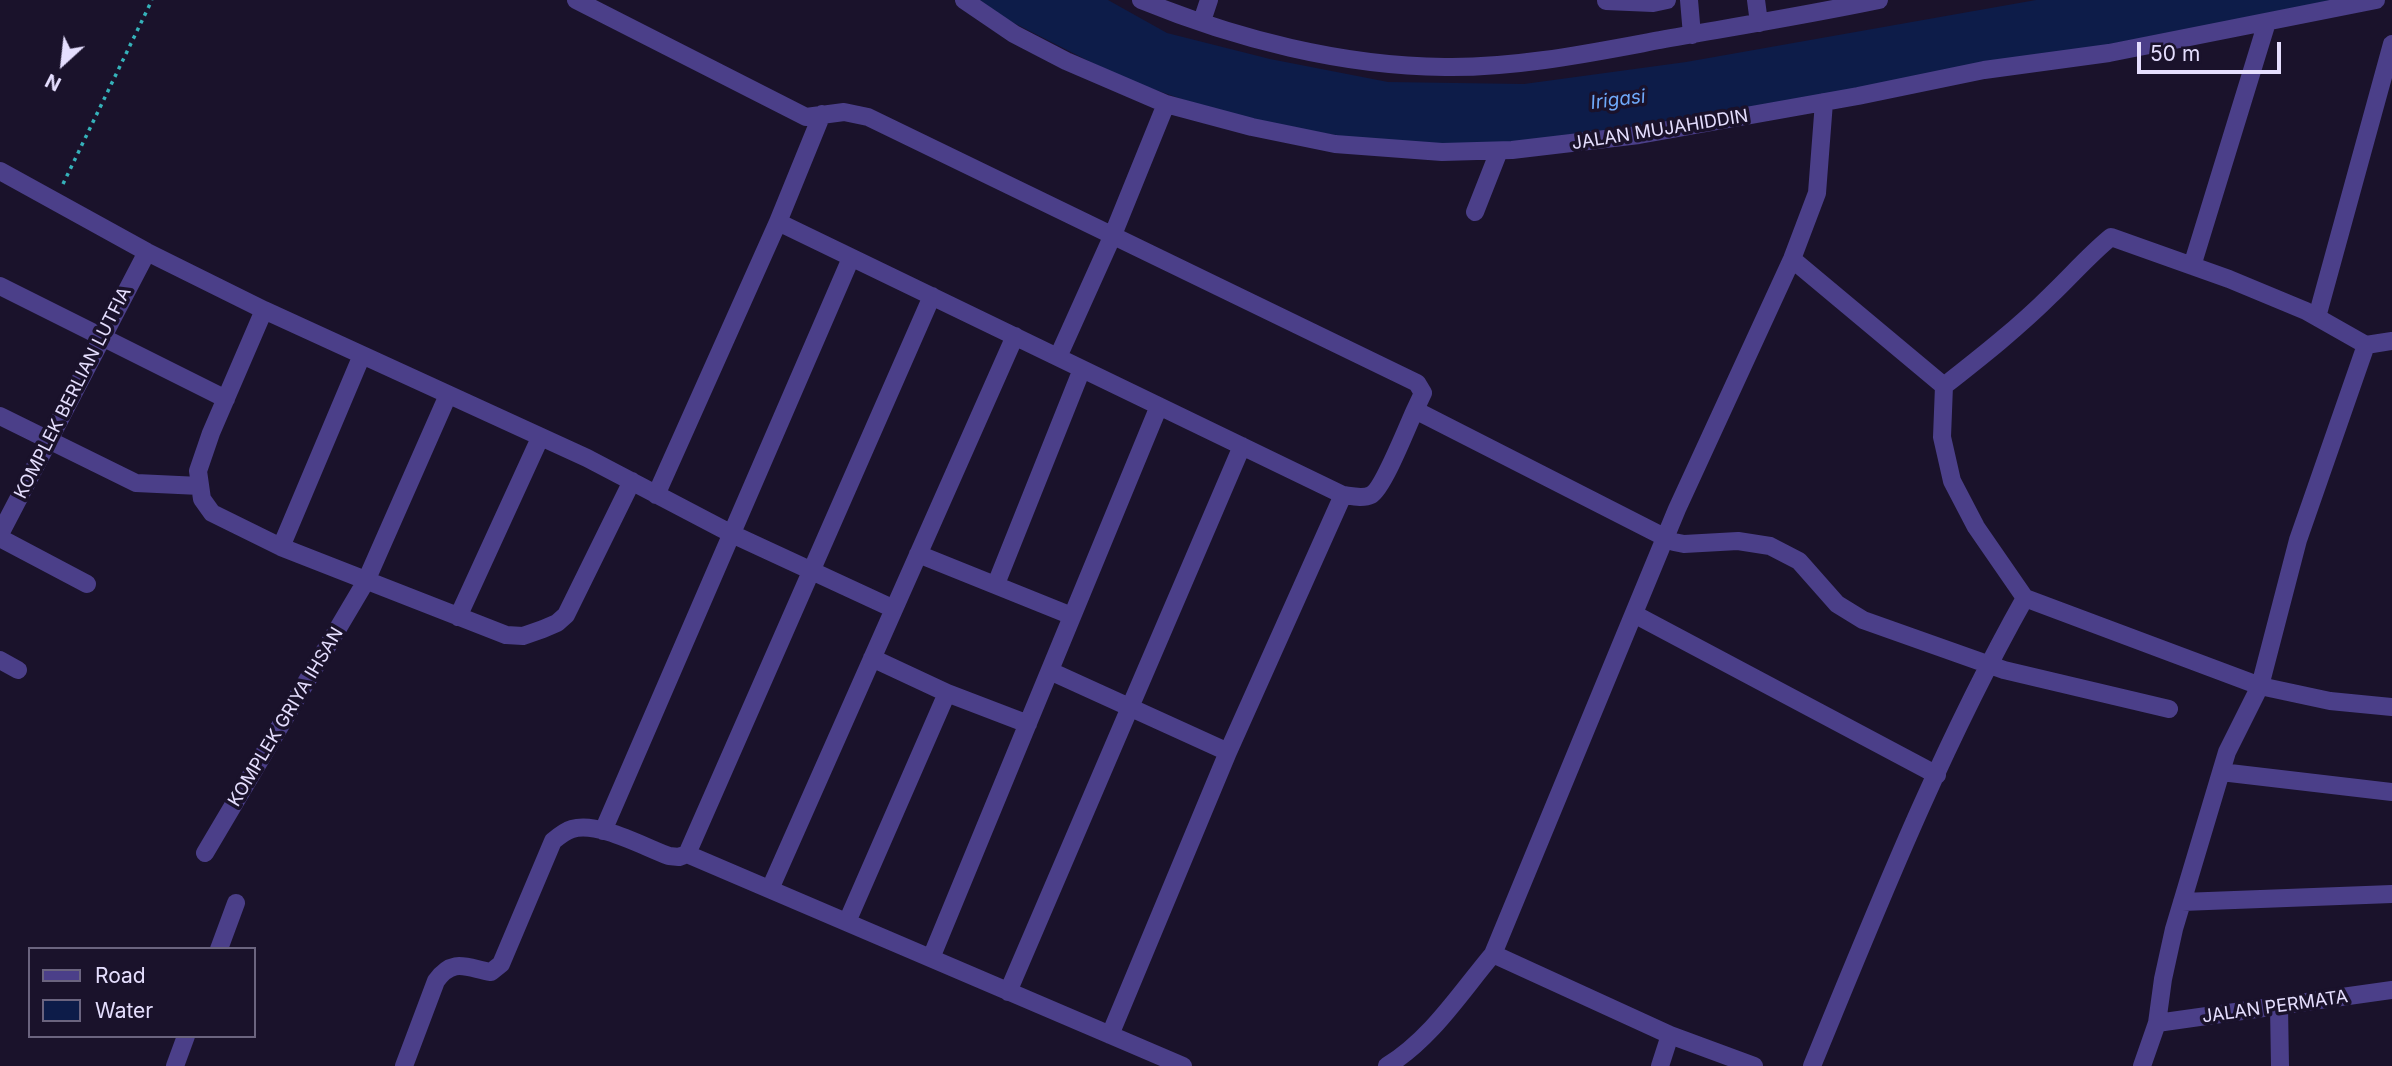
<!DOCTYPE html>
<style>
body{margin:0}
#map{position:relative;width:2392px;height:1066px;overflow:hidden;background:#1a122b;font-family:Inter,sans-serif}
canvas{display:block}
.legend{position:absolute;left:28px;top:947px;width:228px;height:91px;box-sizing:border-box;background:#1a122b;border:2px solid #6b647f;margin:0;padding:9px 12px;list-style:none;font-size:21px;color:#e5defe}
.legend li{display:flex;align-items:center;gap:14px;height:35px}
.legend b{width:35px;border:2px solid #6b647f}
.north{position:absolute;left:28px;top:28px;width:70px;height:70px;-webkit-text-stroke:5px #1a122b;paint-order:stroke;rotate:207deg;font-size:19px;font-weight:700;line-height:28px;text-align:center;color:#e5defe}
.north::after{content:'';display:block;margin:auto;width:24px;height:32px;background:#e5defe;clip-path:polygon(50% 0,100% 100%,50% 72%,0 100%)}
.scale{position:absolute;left:2137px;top:42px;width:144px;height:32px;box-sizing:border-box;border:4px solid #e5defe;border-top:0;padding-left:9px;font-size:21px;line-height:24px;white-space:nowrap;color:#e5defe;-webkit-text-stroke:5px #1a122b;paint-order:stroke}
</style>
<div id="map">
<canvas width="2392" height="1066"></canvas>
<ul class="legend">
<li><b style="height:9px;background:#4b3f89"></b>Road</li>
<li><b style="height:19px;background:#0d1c49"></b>Water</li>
</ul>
<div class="north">N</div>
<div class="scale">50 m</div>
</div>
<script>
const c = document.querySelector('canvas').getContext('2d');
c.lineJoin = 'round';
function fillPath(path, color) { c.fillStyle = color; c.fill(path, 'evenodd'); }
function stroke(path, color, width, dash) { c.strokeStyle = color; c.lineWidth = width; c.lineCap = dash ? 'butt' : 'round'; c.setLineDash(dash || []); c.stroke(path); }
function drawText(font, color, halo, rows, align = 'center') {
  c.font = font + ' Inter,sans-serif'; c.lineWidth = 7; c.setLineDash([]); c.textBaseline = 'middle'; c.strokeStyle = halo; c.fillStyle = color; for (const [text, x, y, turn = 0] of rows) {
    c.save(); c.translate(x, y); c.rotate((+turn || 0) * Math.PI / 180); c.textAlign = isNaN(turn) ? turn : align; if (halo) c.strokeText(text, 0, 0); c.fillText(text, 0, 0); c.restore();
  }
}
fillPath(new Path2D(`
 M980 0H1108L1167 33 1270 59 1388 82 1524 84 1686 62 2036 0H2367L1636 132 1508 147 1397 146 1233 117 1124 79 1004 18Z`), '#0d1c49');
stroke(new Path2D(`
 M63 184 152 0`), '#35b2ba', 3.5, [3.5, 5]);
stroke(new Path2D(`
 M576 0 806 117 844 112 868 117 1417 383 1423 393 1415 410 1674 542 1684 544 1738 541 1770 546 1799 561 1837 604 1863 620 2004 670 2169 709
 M964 0 1014 34 1066 61 1166 104 1252 127 1335 144 1442 152 1512 150 1639 135 1858 96 1984 70 2109 53 2376 0
 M1141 0C1236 39 1342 66 1445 67 1517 68 1590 53 1660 40 1733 27 1807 15 1879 0
 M1689 0 1692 35
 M1756 0 1759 23
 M1606 1 1653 3 1667 0
 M1202 21 1209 0
 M822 114 778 222 1343 495
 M0 171 147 252 264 310 587 458 732 534 894 609
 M1475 212 1499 151
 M1792 259 1944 386C1981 357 2019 327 2052 294 2072 275 2089 255 2111 237L2229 279 2306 311 2366 345 2298 540 2260 686 2227 752 2221 772 2174 929 2163 979 2157 1023 2142 1066
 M2192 266 2267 22
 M0 286 226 399
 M264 310 211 433 198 471 202 499 212 513 281 547 506 635 523 636 543 629 557 623 566 615 632 481
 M2317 317 2392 44
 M2366 345 2392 341
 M1058 357 1112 237 1166 104
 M1944 386 1942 437 1952 481 1976 527 2025 598 2260 686 2330 701 2392 707
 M0 416 136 483 200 486
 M656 495 778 222
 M0 534 147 252
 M0 538 87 584
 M281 547 362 355
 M918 554 1072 616
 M996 584 1082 369
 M1634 614 1937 775
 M458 617 540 438
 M872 658 947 693 1028 724
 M0 660 18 670
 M1050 671 1228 752
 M2221 772 2392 792
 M603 831 851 258
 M205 853 366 581 448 395
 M687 854 1183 1066
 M770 889 1015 336
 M2182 902 2392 894
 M847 922 947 693
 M219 949 236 903
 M931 958 1159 406
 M1008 992 1242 446
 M2279 1006 2280 1066
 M2157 1023 2392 990
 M1110 1035 1228 752 1343 495C1351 496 1363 499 1371 495 1383 489 1408 425 1415 410
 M175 1066 186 1036
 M404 1066 436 981C453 957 467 968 491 972L501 964 553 841C559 836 565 831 572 829 598 821 644 847 669 856L679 857 687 854 932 296
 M1387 1066C1432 1038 1460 993 1493 954
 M1660 1066 1670 1035
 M1754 1066 1670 1035 1493 954 1677 509 1792 259 1817 193 1824 102
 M1812 1066C1877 908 1941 747 2025 598`), '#4b3f89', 18);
drawText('18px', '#e5defe', '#1a122b', [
 ["JALAN MUJAHIDDIN",1660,130,-9],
 ["KOMPLEK BERLIAN LUTFIA",73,393,-63],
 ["KOMPLEK GRIYA IHSAN",286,717,-59],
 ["JALAN PERMATA",2275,1007,-8]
]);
drawText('italic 19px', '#6fa9fa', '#1a122b', [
 ["Irigasi",1618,100,-7]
]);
</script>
